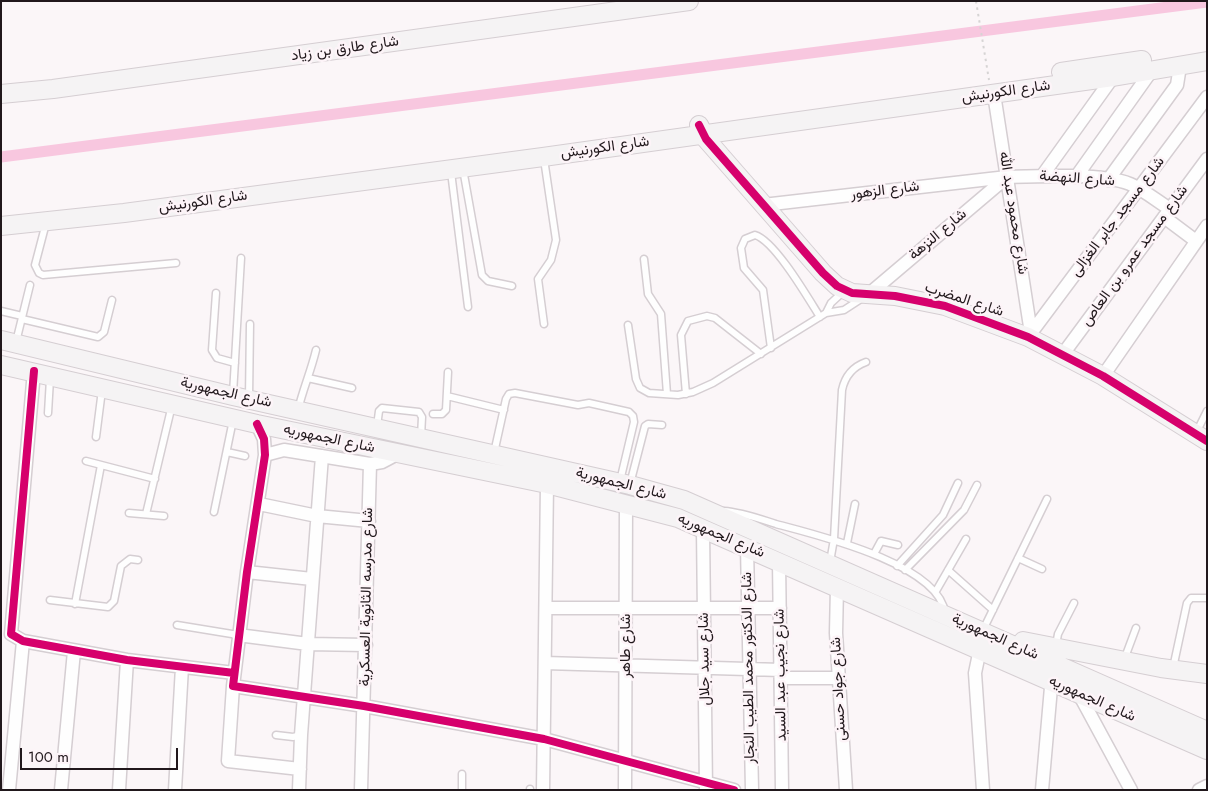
<!DOCTYPE html>
<meta charset="utf-8">
<style>
body{margin:0}
#map{position:relative;width:1208px;height:791px;overflow:hidden;background:#fbf6f8;font-family:Jost,sans-serif}
canvas{display:block}
.frame{position:absolute;inset:0;border:2px solid #21181c;pointer-events:none}
.scale{position:absolute;left:20px;top:748px;width:158px;height:22px;box-sizing:border-box;border:2px solid #21181c;border-top:0;padding-left:6px;font-size:15px;line-height:18px;white-space:nowrap;color:#21181c;-webkit-text-stroke:4px #fdf4f8;paint-order:stroke}
</style>
<div id="map">
<canvas width="1208" height="791"></canvas>
<div class="frame"></div>
<div class="scale">100 m</div>
</div>
<script>
const c = document.querySelector('canvas').getContext('2d');
c.lineJoin = 'round';
function stroke(path, color, width, dash) { c.strokeStyle = color; c.lineWidth = width; c.lineCap = dash ? 'butt' : 'round'; c.setLineDash(dash || []); c.stroke(path); }
function drawText(font, color, halo, rows, align = 'center') {
  c.font = font + ' Jost,Vazirmatn,sans-serif'; c.lineWidth = 5; c.setLineDash([]); c.textBaseline = 'middle'; c.strokeStyle = halo; c.fillStyle = color; for (const [text, x, y, turn = 0] of rows) {
    c.save(); c.translate(x, y); c.rotate((+turn || 0) * Math.PI / 180); c.textAlign = isNaN(turn) ? turn : align; if (halo) c.strokeText(text, 0, 0); c.fillText(text, 0, 0); c.restore();
  }
}
stroke(new Path2D(`
 M1 157 1207 2`), '#f8c7df', 11);
const lane = new Path2D(`
 M544 159 556 240 551 260 538 279 544 324
 M463 169 482 275 488 281 512 286
 M451 172 468 307
 M46 223 35 265 39 273 43 275 176 263
 M644 259 648 294 661 314 667 394
 M216 293 212 350 217 358 235 363
 M1 311 22 316
 M826 313 831 303 844 291
 M22 319 98 337 104 332 112 300
 M628 325 636 379 640 388 649 393 678 395 693 392 713 383 826 313 844 310 864 297
 M16 342 30 285
 M771 348 763 290 744 268 741 248 745 239 755 235C775 241 808 298 820 317
 M308 378 352 388
 M233 394 241 258
 M686 394 681 335 688 321 707 316 715 318 761 354
 M447 396 504 410
 M249 398 250 324
 M298 410C303 389 311 371 316 350
 M48 413 50 379
 M433 414H442L446 410 448 372
 M377 426 379 411 382 408 419 412 422 417 421 437
 M1196 433 1207 411
 M96 437 102 390
 M227 452 245 456
 M494 453 506 399 509 394 515 393 578 405 589 403 629 412 633 416 634 422 620 481
 M86 461 155 479
 M630 484 645 426 648 424 662 425
 M724 511C741 512 760 519 776 524 817 535 939 564 945 613
 M214 512 233 420
 M129 513 164 516
 M146 514 172 405
 M847 543 855 504
 M874 554 881 541 898 545
 M1018 558 1042 569
 M830 562 834 539 842 390C845 376 852 367 866 362
 M897 566 943 515 958 483
 M905 570 964 510 977 485
 M948 570 993 610
 M936 591 966 539
 M50 600 108 607 114 601 121 566 130 559 138 560
 M75 604 101 465
 M177 625 238 635
 M983 630 1047 499
 M1056 645 1058 634 1074 603
 M1124 660 1136 628
 M1173 668 1187 603 1191 598H1207
 M276 735 293 737 301 735
 M530 789V790
 M462 790V774`);
const street = new Path2D(`
 M994 94 1031 333
 M1042 176 1113 77
 M1076 177 1152 70
 M1108 180 1177 85 1180 66
 M763 205 1007 177C1038 176 1102 173 1130 184 1144 190 1157 201 1170 209
 M1164 217 1196 241
 M869 294 1007 177
 M1028 337 1207 97
 M1063 354 1207 159
 M34 371 11 634 23 641 127 660 234 673
 M1103 376 1207 226
 M257 424 264 439 265 455 247 572 233 686 364 706 544 739 734 790
 M265 455 284 450 370 464 382 462 399 453
 M259 504 317 516 369 521
 M703 529 706 790
 M747 547 752 790
 M779 561 782 790
 M247 572 312 579
 M837 587 836 633 846 790
 M546 608H780
 M238 635 308 644 366 645
 M980 649 975 673 983 790
 M545 663 781 670
 M781 678H838
 M233 686 228 761 300 769
 M1079 694 1131 790
 M9 790 23 641
 M61 790 74 651
 M119 790 127 660
 M175 790 182 667
 M299 790 301 735 322 456
 M361 790 370 464
 M543 790 547 484
 M625 790 626 503
 M1042 790 1052 676
 M1199 790 1207 786`);
const secondary = new Path2D(`
 M1061 72 1142 60
 M1 94 53 89 689 1
 M699 125 706 139 823 273 837 286 852 293 895 296 945 306 1028 337 1103 376 1207 441
 M1 226 124 213 543 157 1113 77 1207 61
 M1 340 233 396 630 485 684 500 1207 731
 M1 365 257 424 547 484 678 518 1207 750
 M1023 641 1161 668 1207 674`);
stroke(lane, '#d5ced2', 9);
stroke(street, '#d5ced2', 15);
stroke(secondary, '#d5ced2', 20);
stroke(new Path2D(`
 M976 1 989 80`), '#d6d4d4', 2, [2.5, 4]);
stroke(lane, '#fefefe', 6);
stroke(street, '#fefefe', 12);
stroke(secondary, '#f5f3f4', 18);
stroke(new Path2D(`
 M699 125 706 139 823 273 837 286 852 293 895 296 945 306 1028 337 1103 376 1207 441
 M34 371 11 634 23 641 127 660 234 673
 M257 424 264 439 265 455 247 572 233 686 364 706 544 739 734 790`), '#d6006c', 8);
drawText('15px', '#21181c', '#fdf4f8', [
 ["شارع طارق بن زياد",345,49,-8],
 ["شارع الكورنيش",1006,92,-8],
 ["شارع الكورنيش",605,148,-8],
 ["شارع النهضة",1077,179,4],
 ["شارع الزهور",885,191,-7],
 ["شارع الكورنيش",203,202,-8],
 ["شارع محمود عبد الله",1013,213,81],
 ["شارع مسجد جابر الغزالى",1118,217,-53],
 ["شارع النزهة",938,235,-40],
 ["شارع مسجد عمرو بن العاص",1135,256,-54],
 ["شارع المضرب",964,300,18],
 ["شارع الجمهورية",226,393,13],
 ["شارع الجمهوريه",329,439,12],
 ["شارع الجمهورية",621,484,14],
 ["شارع الجمهوريه",721,536,23],
 ["شارع مدرسه الثانوية العسكرية",367,597,-89],
 ["شارع الجمهورية",995,637,24],
 ["شارع طاهر",626,646,-90],
 ["شارع سيد جلال",705,659,-91],
 ["شارع الدكتور محمد الطيب النجار",749,668,-91],
 ["شارع نجيب عبد السيد",781,675,-91],
 ["شارع جواد حسنى",839,689,-93],
 ["شارع الجمهوريه",1092,699,24]
]);
</script>
